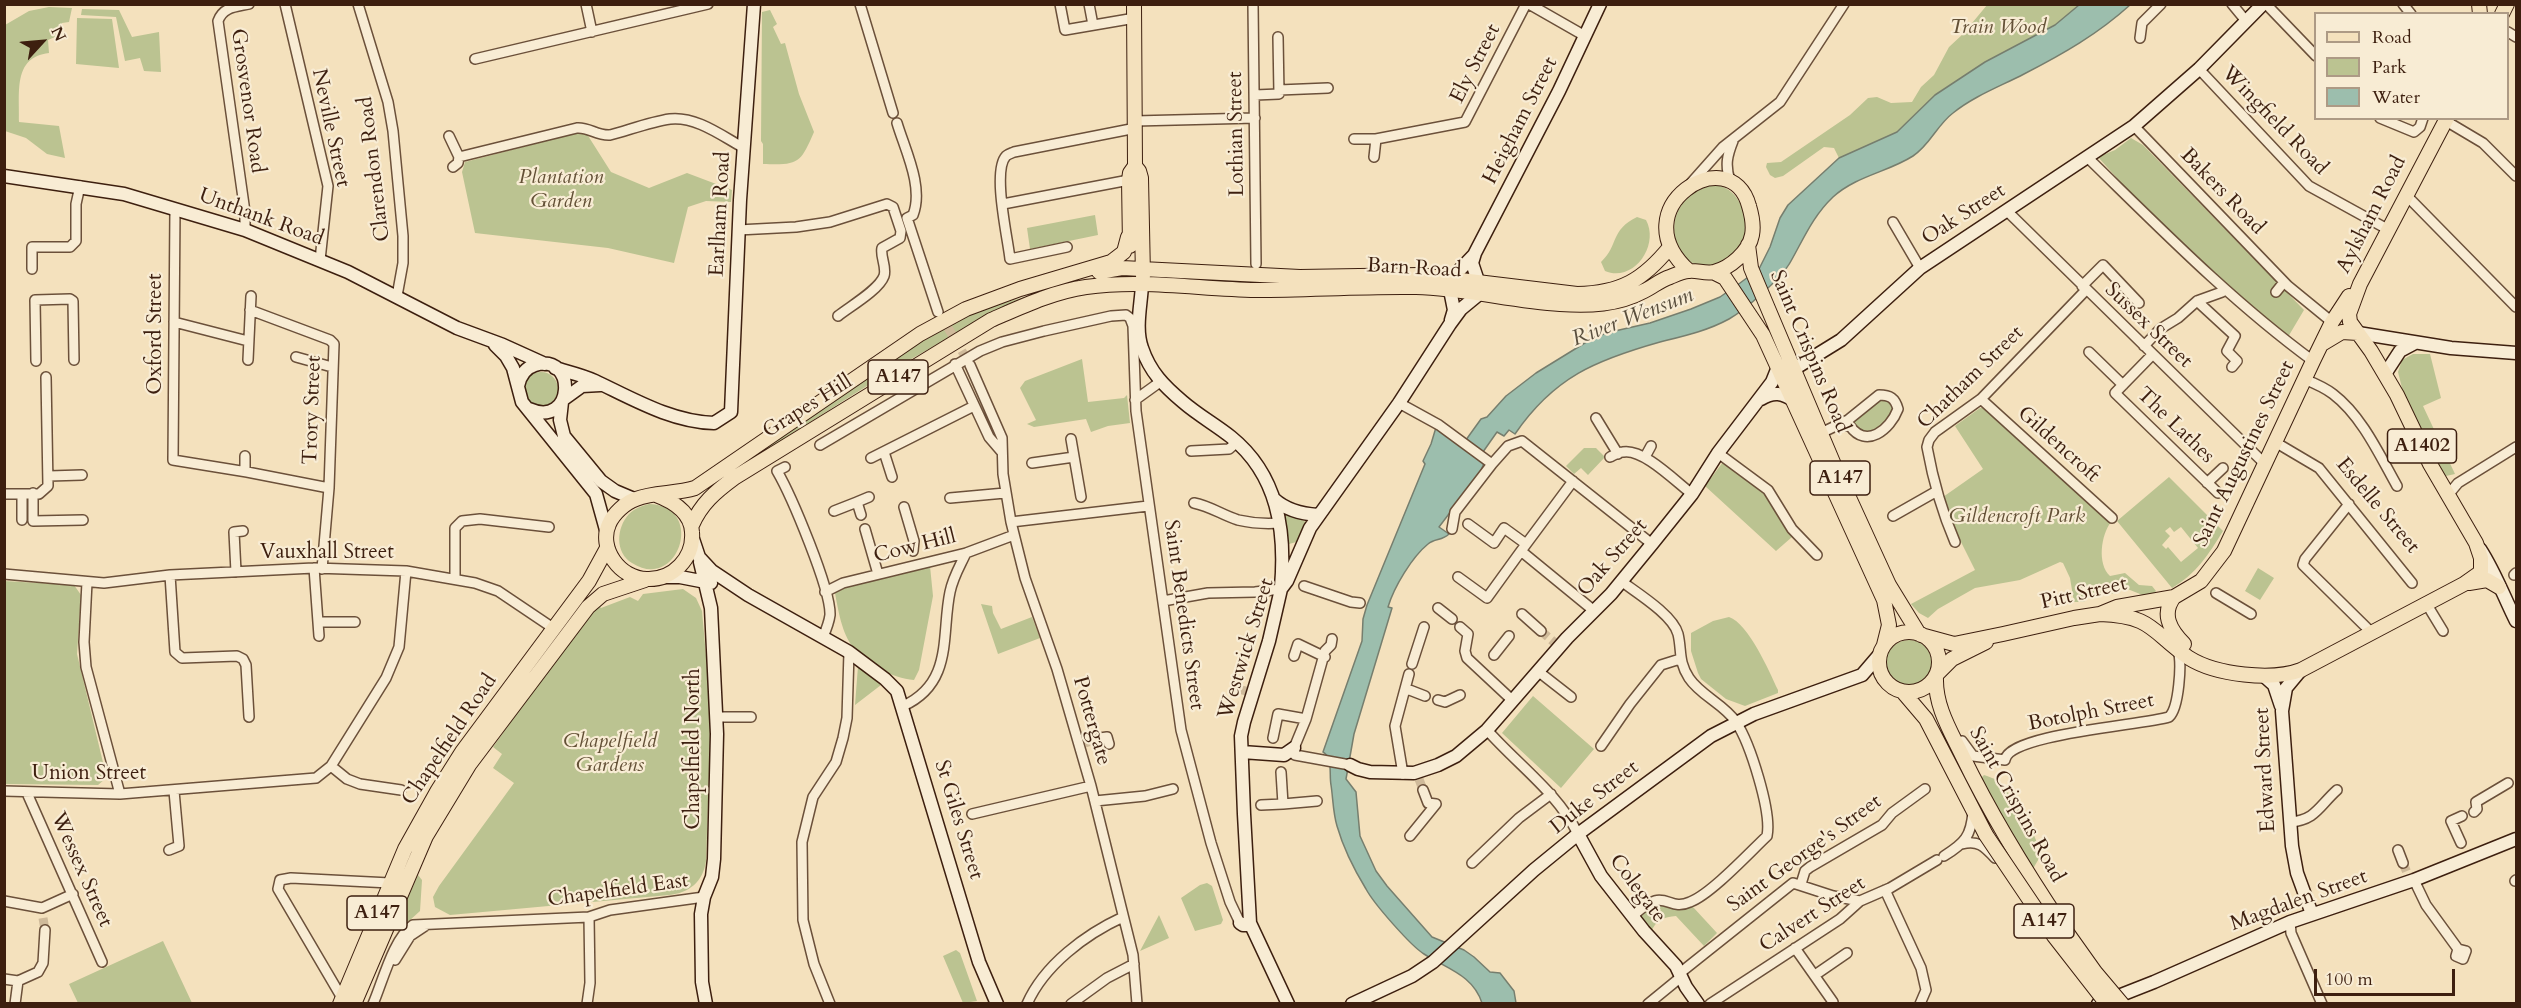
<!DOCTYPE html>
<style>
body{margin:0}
#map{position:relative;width:2521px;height:1008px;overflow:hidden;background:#f4e1bd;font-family:Cardo,serif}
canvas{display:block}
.frame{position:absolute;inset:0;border:6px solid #3d1f0f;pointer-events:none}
.legend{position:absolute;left:2314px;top:12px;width:195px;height:108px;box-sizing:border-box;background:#f8ecd4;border:2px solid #ad9a85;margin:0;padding:8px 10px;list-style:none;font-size:18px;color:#3d1f0f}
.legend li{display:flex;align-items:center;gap:12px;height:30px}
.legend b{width:30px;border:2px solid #ad9a85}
.north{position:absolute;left:12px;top:12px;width:60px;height:60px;-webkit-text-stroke:4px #f8ecd4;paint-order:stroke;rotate:64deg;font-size:16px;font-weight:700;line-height:24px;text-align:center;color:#3d1f0f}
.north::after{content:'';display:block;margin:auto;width:21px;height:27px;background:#3d1f0f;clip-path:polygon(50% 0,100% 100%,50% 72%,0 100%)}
.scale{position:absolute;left:2314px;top:969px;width:141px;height:27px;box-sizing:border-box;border:3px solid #3d1f0f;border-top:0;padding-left:8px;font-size:18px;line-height:21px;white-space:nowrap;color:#3d1f0f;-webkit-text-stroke:4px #f8ecd4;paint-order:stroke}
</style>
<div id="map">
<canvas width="2521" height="1008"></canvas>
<div class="frame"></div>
<ul class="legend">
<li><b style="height:8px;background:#f4e1bd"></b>Road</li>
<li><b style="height:16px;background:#bbc391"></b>Park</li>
<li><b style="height:16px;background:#9cbead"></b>Water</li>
</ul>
<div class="north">N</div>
<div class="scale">100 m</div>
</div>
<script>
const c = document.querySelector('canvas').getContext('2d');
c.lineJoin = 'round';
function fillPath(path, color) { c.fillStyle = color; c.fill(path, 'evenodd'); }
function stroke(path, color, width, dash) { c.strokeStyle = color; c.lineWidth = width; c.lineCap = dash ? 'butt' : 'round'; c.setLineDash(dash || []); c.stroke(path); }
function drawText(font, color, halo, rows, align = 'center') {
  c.font = font + ' Cardo,serif'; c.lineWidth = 4.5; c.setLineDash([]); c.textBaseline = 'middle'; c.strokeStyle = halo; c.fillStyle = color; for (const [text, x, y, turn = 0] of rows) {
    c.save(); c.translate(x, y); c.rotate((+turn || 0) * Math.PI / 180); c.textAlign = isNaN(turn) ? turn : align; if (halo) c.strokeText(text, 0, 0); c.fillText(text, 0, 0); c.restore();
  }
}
fillPath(new Path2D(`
 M1987 5H2079L2055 25 1985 62 1935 95 1897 132 1839 158 1834 148 1824 147 1783 176 1775 178 1770 175 1766 167 1767 163 1781 162 1850 115 1868 98 1877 97 1891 103 1912 102 1921 87 1934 75 1949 47 1963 34Z
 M49 7 72 8 69 22 62 23 55 37 48 40 49 53C12 57 20 94 19 122L59 126 65 158 47 154 26 138 5 131V25L29 11Z
 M82 9 119 10 132 37 159 32 161 72 144 71 140 58 125 61 116 17 81 15Z
 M770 10 777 24 773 27 781 44 785 43 799 94 814 132C800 164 799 165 763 164V144L761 141 762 12Z
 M77 18 112 19 119 68 76 64Z
 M585 131 611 172 649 188 687 173 732 190 731 202 706 201 688 207 674 263 608 248 475 233 462 172 465 162Z
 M2131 138 2143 145 2304 310 2288 337 2256 315 2133 196 2098 157 2115 150Z
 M1716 185C1730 188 1736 195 1742 207 1764 254 1694 295 1676 241 1668 213 1688 188 1716 185Z
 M1095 215 1098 235 1030 249 1027 228Z
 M1637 217 1646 220C1660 246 1633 283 1605 271L1601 262C1619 245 1610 230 1637 217Z
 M1039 293C940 335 850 398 759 454L757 453 944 326 989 307Z
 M2413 354H2430L2441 398 2423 406 2455 474 2446 476 2441 474 2403 392 2398 372 2402 360Z
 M1082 359 1088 402 1124 398 1127 395 1130 423 1108 426 1091 432 1086 419 1034 427 1027 424 1036 420 1020 388 1025 381Z
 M524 389a17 17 0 1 1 34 0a17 17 0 1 1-34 0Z
 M1884 397 1894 405V414L1875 433 1863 435 1854 424V420L1876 399Z
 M1980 408H1984L2111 522C2101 535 2097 564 2110 576L2125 573 2139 585 2152 586 2156 591 2153 595 2145 596 2120 586 2116 587 2121 592 2087 598 2084 602H2074L2070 578 2063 563 2060 562 2020 580 1975 588 1938 609 1928 618 1919 613 1911 604 1975 570 1946 512 1943 497 1983 469 1955 426Z
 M1584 448H1596L1605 457 1588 475 1581 468 1574 474 1566 466Z
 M1723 462 1764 493 1792 537 1776 551 1705 486Z
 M2169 477 2223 531C2209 554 2196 574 2172 588L2117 521ZM2170 527 2174 532 2181 527 2198 548 2181 562 2168 547 2166 549 2162 545 2170 536 2165 531Z
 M649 504C707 506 678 593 632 563 615 553 616 528 629 514 635 508 642 506 649 504Z
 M1283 511 1308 523 1300 541 1289 544Z
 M930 566 933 596 919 670 914 680C892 678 867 664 853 647 842 634 838 609 835 593L839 588Z
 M2258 568 2274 578 2260 600 2245 591Z
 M4 581 74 585 81 595 77 654 106 775 105 779 98 785 5 784Z
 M683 589 696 598 702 611 711 712 706 861C703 882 689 893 669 895L450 915 435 907 433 897 439 886 514 783 493 768 502 754 493 747 573 635 599 605 601 608 630 597 638 601 643 594Z
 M981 604 992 606 993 613 1001 629 1032 617 1040 638 998 654Z
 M1729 617C1749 624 1769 671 1778 690V693L1745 706 1726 699 1701 679 1698 673 1691 651V633L1713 621Z
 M1886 663a23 23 0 1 1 46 0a23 23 0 1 1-46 0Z
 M858 666 881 685 855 705Z
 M1533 696 1594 749 1561 788 1502 733Z
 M1984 775C1989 777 1994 778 1998 781 2013 795 2037 835 2041 855L2034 867 2028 866 1982 782 1981 778Z
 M418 875 422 880 420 911 409 921 398 920Z
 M1207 883 1212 886 1223 920 1221 924 1195 931 1181 898 1200 885Z
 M1660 904 1693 907 1717 933 1704 946 1676 916C1664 917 1656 920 1651 932L1639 919C1641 908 1649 905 1660 904Z
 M1159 915 1169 938 1140 951Z
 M163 941 192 1003H78L69 984Z
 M956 950 960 953 977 1001 963 1003 943 956Z`), '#bbc391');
const water = new Path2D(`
 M2079 5H2130C2098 34 2063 54 2024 74 2001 86 1974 96 1953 113 1937 125 1930 145 1913 156 1888 172 1856 176 1833 197 1813 216 1804 238 1791 261 1782 278 1745 310 1729 319 1707 331 1684 336 1660 342 1596 360 1554 377 1515 434L1509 430 1504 436 1497 432 1478 459 1484 463 1480 473 1439 527 1449 534C1442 541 1435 538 1428 544 1412 557 1394 587 1388 607L1392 608 1354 734 1346 779 1356 792 1360 836 1376 871 1387 886 1432 937 1464 950 1474 957 1490 972 1500 973 1514 991 1516 1003H1482C1473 975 1447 969 1424 954 1411 946 1374 904 1366 889 1355 871 1343 847 1337 826 1333 813 1333 798 1331 785 1329 774 1333 758 1323 752L1362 641 1363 619 1367 605 1425 464 1423 461 1431 444 1437 424 1463 444 1481 419 1487 417 1506 396 1536 373 1588 341 1606 333 1650 323 1691 309 1720 297 1740 283 1759 269 1770 247 1780 218 1788 205 1839 158 1897 132 1935 95 1985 62 2055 25Z`);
fillPath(water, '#9cbead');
stroke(water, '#767e6e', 1.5);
stroke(new Path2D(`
 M941 316 969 363
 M1541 631 1555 643
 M1238 689 1246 691
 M1085 743 1100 738
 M1419 779 1423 790
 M2403 863 2408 875
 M43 918 45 930`), '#cfba9a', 9, [9, 4.5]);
const street = new Path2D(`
 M285 4 328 186 320 260
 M358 4 388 102 393 131 403 236V263L397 296
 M586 4 592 32
 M860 4 893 113
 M1060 4 1065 30 1135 18
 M1089 4 1093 25
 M1253 4 1256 264
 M1529 4 1585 36
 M2232 4 2246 21
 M2266 4 2316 56
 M2403 4 2411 14
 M2508 32 2516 37
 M2140 38 2142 23 2161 4
 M475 59 708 4
 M2199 69 2309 186 2389 230
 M1279 90 1328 88
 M1255 95 1279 94 1278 37
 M2380 118 2414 132 2420 127 2423 118
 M1135 121 1255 118
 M2446 121 2483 143 2516 176
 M897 123C905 150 924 187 913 215L907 218 938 312
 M2134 126 2288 286 2332 322
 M449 136 459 157 577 128C589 127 597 136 610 135 629 130 650 122 670 119 696 116 722 136 744 148
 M1354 139H1376L1465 122 1526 4
 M1374 157 1376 139
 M2087 157C2160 228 2230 300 2313 361
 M453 167 458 163 459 157
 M1730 181C1725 165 1727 156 1733 141
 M1691 183 1723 147 1780 102 1844 4
 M2407 196 2516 307
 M1003 204 1129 180
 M175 209 173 460 247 472 329 488
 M2007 211 2265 464
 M1893 222 1920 268
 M245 230V212L218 21C223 7 235 7 249 4
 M738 230 796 227 830 222 887 204 893 207 901 231 900 238 882 248C880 257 887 267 884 276 879 290 849 307 838 316
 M1067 247 1010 259C1008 239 992 171 1006 156 1008 154 1012 153 1014 152L1136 128
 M32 269V247H70L76 241V204L80 186
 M2082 286 2103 265 2139 303
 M2276 292 2284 282
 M2197 301 2222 292
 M250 310 330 340 334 344 329 488 322 569
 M174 322 248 341
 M2144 346 2160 329 2178 318 2197 301 2235 336 2227 351 2237 361 2232 367
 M2089 352 2123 385
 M2152 355 2115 393 2218 493
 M296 357 332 367
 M248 360 251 296
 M36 361 35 300 70 299 73 301 74 360
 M955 364 989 437 1001 451
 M970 365 1002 438 1003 474 1011 522 1025 578 1057 669 1091 786 1133 955 1137 1004
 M2304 379C2314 383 2324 387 2333 394 2362 416 2380 456 2397 486
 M1981 399 2112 518
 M1135 400 1160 382
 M1399 403 1439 425 1492 464
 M1596 418 1618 454
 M1821 433 1848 420 1879 395C1890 395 1895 398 1898 409 1890 430 1866 449 1850 426H1838
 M1071 439 1081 497
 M2275 442 2319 468 2412 583
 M820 445 980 351 1002 342 1044 331 1111 316 1126 315 1130 318 1133 326 1136 411 1181 730 1211 843 1230 902 1240 923
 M1191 451 1229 449 1237 442
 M884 452 892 477
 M1718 453 1768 490 1792 529 1817 555
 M245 456V471
 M1610 457C1614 455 1619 452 1623 452 1643 448 1676 482 1692 494
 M1645 457 1651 446
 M871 458 974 406
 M1032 463 1074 457
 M785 467 777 471C791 495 831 589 830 615 829 623 826 630 823 637
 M49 476 82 475
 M1573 481 1521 551 1593 610
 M2207 483 2223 468
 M33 493V521L83 520
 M4 494H39L48 486 46 377
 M2448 495 2458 483 2516 447
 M950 498 1005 493
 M1194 503C1210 506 1222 515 1238 520 1251 523 1267 524 1280 523
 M2349 504 2305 559 2303 565 2371 632
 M904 507 914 541 913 551
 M834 511 857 502
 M861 515 857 502 869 497
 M1893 516 1937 491
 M22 520V494
 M1011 522 1148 506
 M1468 524 1494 543 1504 528 1526 544
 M865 529 878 574
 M1452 529 1455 512 1492 464 1508 446 1522 441 1652 544
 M1955 542C1942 512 1933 480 1927 447L1929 440 1935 432 1981 399 2086 290
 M314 568 319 636
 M236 572 234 532 243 531
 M4 574 104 583 170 575 314 568 406 571 475 583 498 591 553 628
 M170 575 175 652 182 658 237 656 243 659 246 665 249 717
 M2514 575 2516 573
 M1458 577 1487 598 1521 551
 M455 578V528L462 521 480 519 549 527
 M1621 581C1637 593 1673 615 1678 634 1682 651 1678 661 1689 678 1701 696 1724 704 1736 722 1750 743 1772 812 1767 836 1749 853 1711 894 1690 902 1666 913 1666 883 1632 917
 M87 582 84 642 86 667 120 794
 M1304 586 1351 602 1360 603
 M825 592 843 583 966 553 1014 535
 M2216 593 2251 614
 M1163 601 1208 593 1255 592 1281 589
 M2426 603 2443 631
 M1438 608 1452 619
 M1522 614 1541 631
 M318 622H355
 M1460 627 1468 634 1465 651 1467 658 1512 700
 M1332 639 1331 645 1325 651 1306 719 1294 748 1295 755 1350 765
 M1494 655 1509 636
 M1294 656 1298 644 1325 657
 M1412 664 1424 627
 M1539 672 1571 697
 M1407 689 1425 696
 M1438 700 1445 702 1460 695
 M903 706C954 683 941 634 950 592 953 577 960 566 966 553
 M716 717H751
 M1487 730C1518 765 1557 792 1578 834
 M1100 738 1107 737 1109 744
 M1273 738 1278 714 1306 719
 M1962 741 1973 756 2005 760C2008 734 2143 725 2169 717 2179 708 2182 663 2178 650
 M1601 746 1630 704 1661 665 1680 659
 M331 766 347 779 360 784 401 790
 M1403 774 1395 726 1409 674
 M4 791 120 794 316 778 331 766 386 678 399 647 406 571
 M27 793 102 962
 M1095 801 1145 796 1173 789
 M1283 804 1317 801
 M1261 805 1283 804 1281 772
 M2474 812 2477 809 2476 802 2508 783
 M972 814 1091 786
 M2290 822C2316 820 2319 806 2337 790
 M1410 836 1436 804 1428 803 1423 790
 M2461 843 2451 821 2462 816
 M1962 844C1978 840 1984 846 1995 858
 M169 850 179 846 174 791
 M2398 850 2403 863
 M1944 856C1965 843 1971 836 1973 812
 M1472 863 1519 818 1551 794
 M2414 880 2426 905 2458 949 2456 956 2463 959 2466 951 2458 949
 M2515 881 2516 880
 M1801 884 1805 871 1810 867 1882 825 1892 813 1925 789
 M1885 890 1921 968 1926 990 1920 1004
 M4 901 42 908 73 894
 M2290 922 2291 933 2322 1004
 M1795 948 1833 1002
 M395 960 410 936 425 926
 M1680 973 1793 883 1833 896 1860 901
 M1815 975 1847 953
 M4 979 18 981 15 1004
 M18 981 38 972 43 963 45 930
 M342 998 278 889 280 880 291 878 390 883
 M373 1004C383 981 393 939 413 925L589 917 610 910 704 897
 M587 1004 590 983 589 917
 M830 1004 814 964 803 920 802 842 813 797 836 762 843 738 847 718 849 652
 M1027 1004C1044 965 1086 934 1123 917
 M1071 1004 1107 978 1134 964
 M1648 1004 1681 977
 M1710 1004 1840 919 1860 901 1890 888 1937 860`);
const secondary = new Path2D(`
 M4 176 124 194 245 230 348 272 457 328 503 345 545 364
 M1452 278 1474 255
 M1478 281 1472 263 1475 253 1559 91 1600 4
 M1142 285C1141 305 1135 329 1142 348 1150 372 1164 386 1183 402 1198 415 1216 425 1231 437 1278 475 1286 531 1281 587
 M1450 290 1454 310 1451 320
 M2358 333 2451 348 2516 353
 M495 345 506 356 513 368 522 402 596 494 606 530
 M555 368C568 372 582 375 595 381 633 399 672 422 714 423L731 412 740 200 754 4
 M1794 369 1841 340 1920 268 2134 126 2199 69 2263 4
 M2385 374 2400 351 2415 343
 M518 386C520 376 525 368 535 365 577 352 575 429 529 409
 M564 399 582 386 600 385
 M1761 399C1774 391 1782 393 1795 401
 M562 402 560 420 564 436 601 481 615 491 634 499
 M1274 499C1286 510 1302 514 1318 515
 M693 539 699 557 712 571 748 595 849 652 885 679 897 691 979 962 997 1004
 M2480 549C2495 572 2504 597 2516 621
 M700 562 711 608 717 734 714 859 712 877 704 897 701 914 702 982 706 1004
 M660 577H680L711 583
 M2301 670 2286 688 2282 711 2292 846 2297 873 2312 914
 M2265 677 2274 685 2281 706
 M1242 752 1284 755 1294 748
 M1350 765 1358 769 1370 772 1414 773 1438 765 1456 756 1487 730 1567 638 1611 594 1652 544 1692 494 1718 453 1772 382 1778 367
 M1578 834 1601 876 1644 931 1676 966 1686 987 1698 1004
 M1240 923 1243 925H1251
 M1288 1004 1250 923 1244 814 1241 736 1244 722 1269 641 1281 589 1287 581 1310 528 1399 403 1450 324 1461 309 1478 295
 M1352 1004 1412 976 1433 962 1534 870 1578 834 1711 736 1754 714 1862 675 1880 654
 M2098 1004 2154 982 2290 922 2414 880 2516 839`);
const primary = new Path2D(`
 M1134 4 1135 166 1139 171 1141 178 1143 276
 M2479 4 2480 14
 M2502 14 2507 4
 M1748 245 1751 268 1756 280 1835 467 1889 585 1919 634
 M1130 246 1129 180 1130 173 1135 166
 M1099 272 1122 268 1300 277 1419 275 1577 294C1621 293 1643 280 1670 247
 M1713 272 1725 278 1763 335 1884 600 1889 625 1884 645
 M2322 344 2342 332 2358 333
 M656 495C672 501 691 512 692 532 694 558 673 580 647 579 620 579 598 548 609 524 613 514 626 502 636 499 654 492 676 494 695 488L920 334 966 309 1020 289 1111 262 1124 252 1128 237
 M692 525C701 504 715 492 734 478L991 320C1021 307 1052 292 1086 287 1142 279 1199 289 1256 290 1309 290 1363 286 1416 287 1464 288 1512 301 1560 304 1589 306 1618 305 1644 291 1653 287 1660 280 1670 277 1675 275 1683 271 1689 271 1697 270 1705 274 1714 272 1730 268 1749 252 1752 235 1754 225 1752 216 1749 206 1731 138 1619 208 1689 271
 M2469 583 2487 580 2499 587
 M2174 597C2161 614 2170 630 2184 644
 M2100 614C2154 616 2151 632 2189 658 2216 675 2272 681 2301 670L2464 584 2481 572V558L2476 543 2430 464 2397 395 2371 351 2350 322 2349 314 2360 284 2447 118
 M1879 662a30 30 0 1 1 60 0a30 30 0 1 1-60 0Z
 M1921 635 1954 644 2003 634 2074 618 2100 614 2117 607 2174 597 2201 581 2224 551 2313 361 2332 322 2349 296
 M1938 673 1952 659 1986 642
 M1936 677C1935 706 1950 730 1962 755 1991 815 2026 872 2063 927
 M1903 692 1926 719 1986 835
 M340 1004 405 849 438 790 462 752 589 581 607 548
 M354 1004 426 836 469 765 588 607 603 594 645 580`);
stroke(street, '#6b503a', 12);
stroke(secondary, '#3d1f0f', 15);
stroke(primary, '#3d1f0f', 16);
stroke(street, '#f8ecd4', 9);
stroke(secondary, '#f8ecd4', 12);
stroke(primary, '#f4e1bd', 14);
const primaryBridge = new Path2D(`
 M1986 835 2054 936 2107 1004
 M2063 927 2095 972 2122 1004`);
stroke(primaryBridge, '#3d1f0f', 16, []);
stroke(primaryBridge, '#f4e1bd', 14);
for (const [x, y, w] of [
 [898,377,60],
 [2422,446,69],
 [1840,478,60],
 [377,913,60],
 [2044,921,60]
]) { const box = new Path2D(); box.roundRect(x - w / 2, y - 17, w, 34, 4.5); c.fillStyle = '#f8ecd4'; c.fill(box); stroke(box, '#3d1f0f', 1.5); }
drawText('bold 20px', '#3d1f0f', null, [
 ["A147",898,377],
 ["A1402",2422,446],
 ["A147",1840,478],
 ["A147",377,913],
 ["A147",2044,921]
]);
drawText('italic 21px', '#635036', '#f8ecd4', [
 ["Train Wood",1998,28],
 ["Plantation",561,178],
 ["Garden",561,202],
 ["Gildencroft Park",2017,517],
 ["Chapelfield",610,742],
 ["Gardens",610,766]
]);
drawText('21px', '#3d1f0f', '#f8ecd4', [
 ["Ely Street",1476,64,-63],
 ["Grosvenor Road",247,101,82],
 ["Heigham Street",1521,121,-63],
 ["Wingfield Road",2274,121,46],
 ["Neville Street",330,128,78],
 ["Lothian Street",1237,134,-91],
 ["Clarendon Road",375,169,-97],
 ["Bakers Road",2222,192,46],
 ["Earlham Road",721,214,-87],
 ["Oak Street",1964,215,-33],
 ["Aylsham Road",2372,215,-63],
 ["Unthank Road",261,218,20],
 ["Barn Road",1414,269,3],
 ["Sussex Street",2148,326,44],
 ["Oxford Street",156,334,-90],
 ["Saint Crispins Road",1809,352,67],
 ["Chatham Street",1971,378,-44],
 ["Grapes Hill",808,407,-32],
 ["Trory Street",313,410,-88],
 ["The Lathes",2175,426,44],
 ["Gildencroft",2058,445,42],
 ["Saint Augustines Street",2245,454,-64],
 ["Esdelle Street",2377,506,50],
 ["Cow Hill",915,547,-14],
 ["Vauxhall Street",327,553],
 ["Oak Street",1613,558,-49],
 ["Pitt Street",2084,594,-13],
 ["Saint Benedicts Street",1183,615,82],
 ["Westwick Street",1247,649,-73],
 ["Botolph Street",2091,713,-11],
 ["Pottergate",1091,721,74],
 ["Chapelfield Road",450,740,-56],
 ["Chapelfield North",694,749,-90],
 ["Edward Street",2266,770,-93],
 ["Union Street",89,774],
 ["Duke Street",1595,798,-38],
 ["Saint Crispins Road",2016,805,61],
 ["St Giles Street",958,820,73],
 ["Saint George's Street",1805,854,-36],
 ["Wessex Street",81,870,66],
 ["Colegate",1637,889,53],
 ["Chapelfield East",618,891,-8],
 ["Magdalen Street",2299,901,-20],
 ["Calvert Street",1813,915,-33]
]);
drawText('italic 22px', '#5a4f3e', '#f8ecd4', [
 ["River Wensum",1633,318,-21]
]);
</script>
